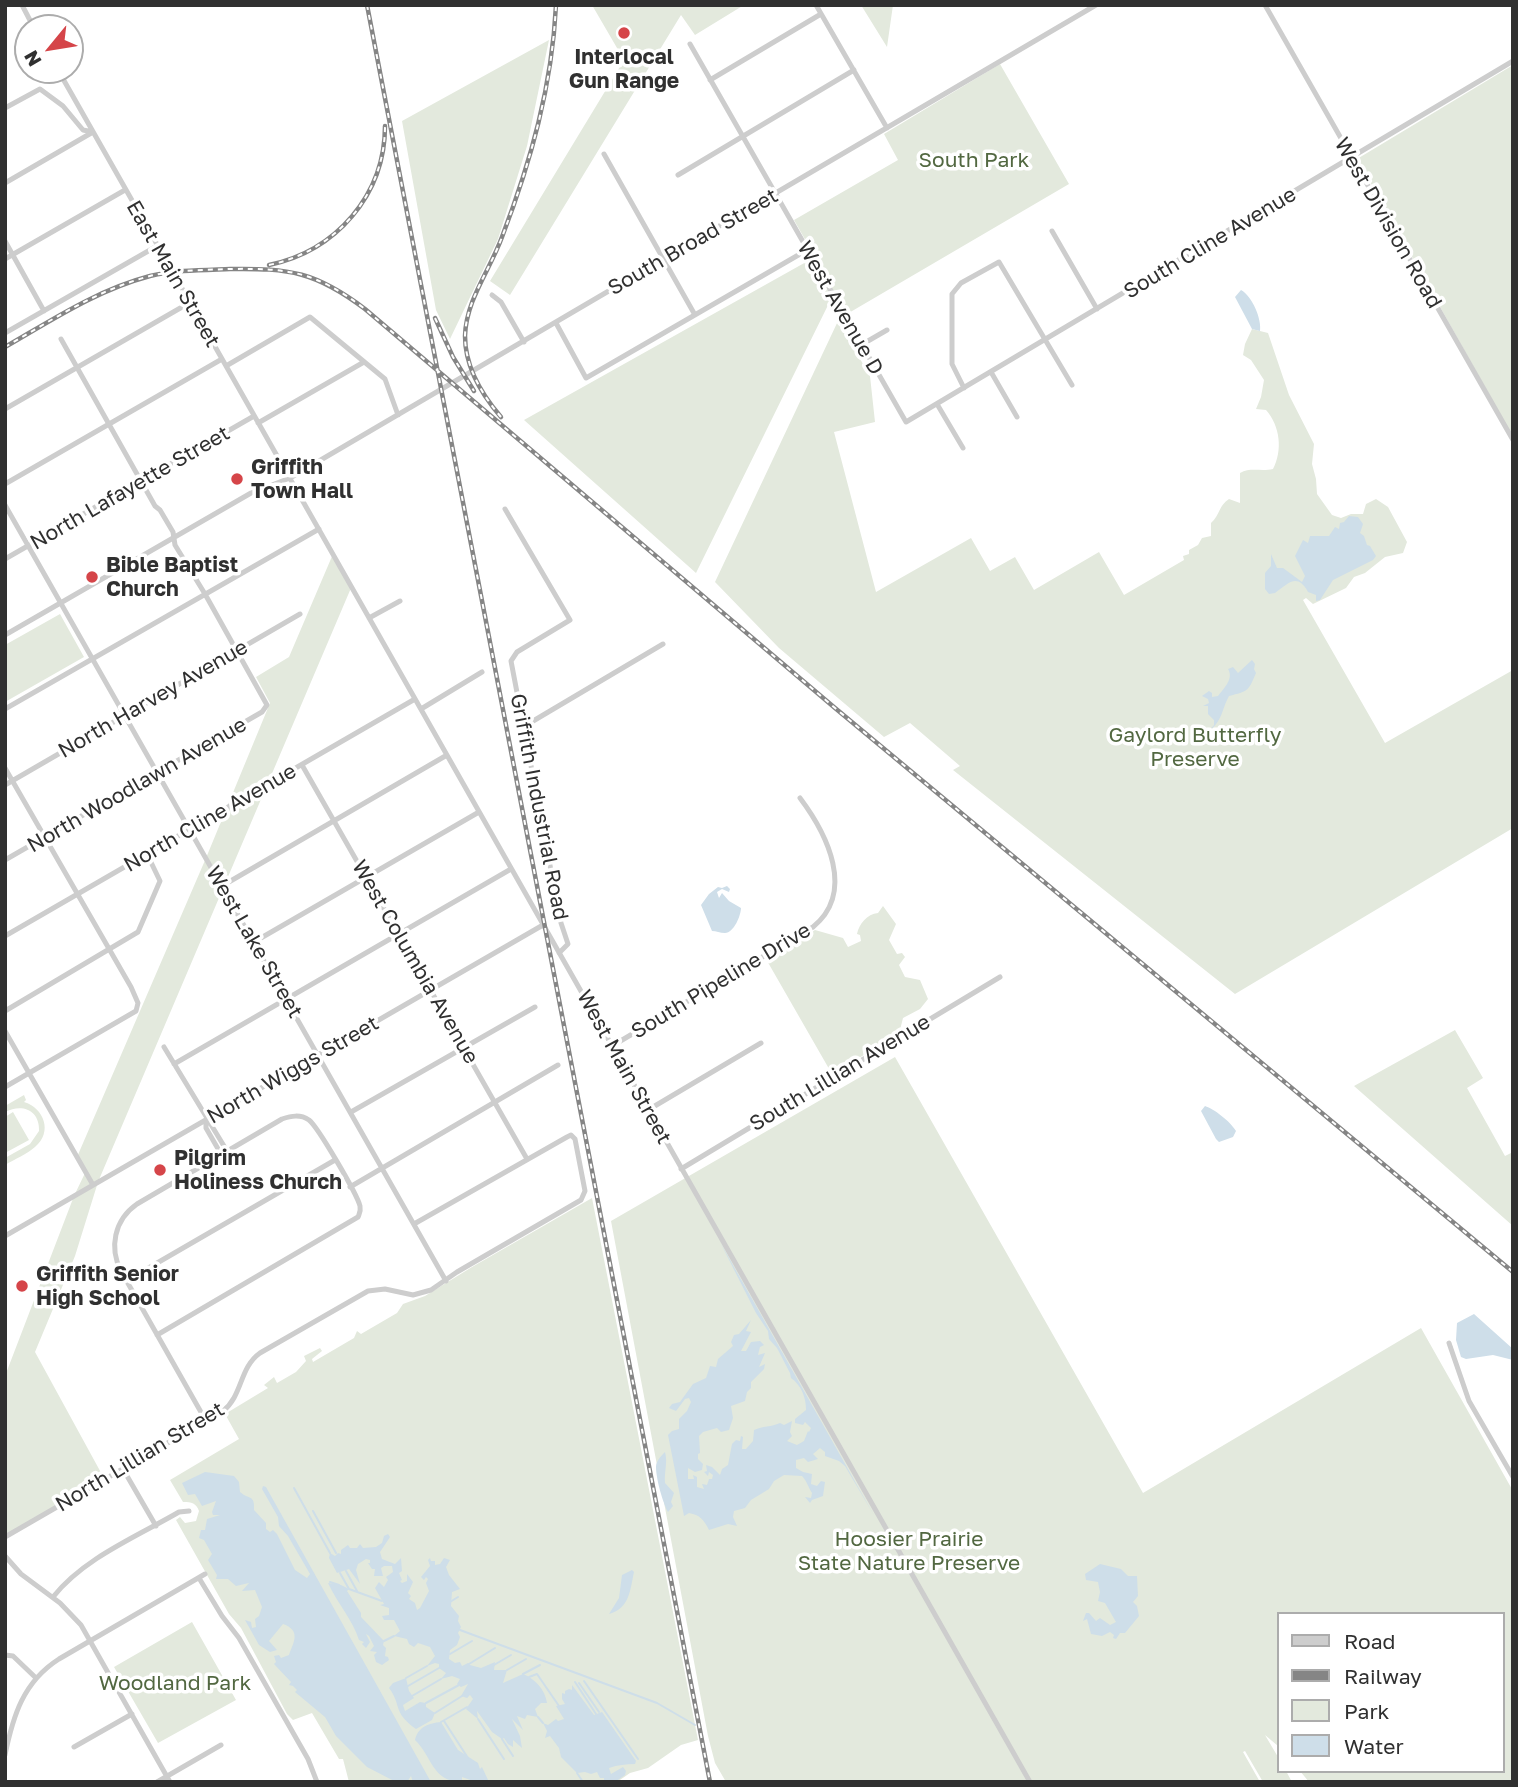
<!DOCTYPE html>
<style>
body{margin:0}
#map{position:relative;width:1518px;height:1787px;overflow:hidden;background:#fff;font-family:"Golos Text",sans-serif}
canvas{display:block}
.frame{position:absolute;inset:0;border:7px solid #303030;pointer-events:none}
.legend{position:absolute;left:1277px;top:1612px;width:228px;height:161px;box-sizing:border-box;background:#fff;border:2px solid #acacac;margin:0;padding:9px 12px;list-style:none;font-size:21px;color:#303030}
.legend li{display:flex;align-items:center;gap:14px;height:35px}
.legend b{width:35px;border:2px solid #acacac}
.north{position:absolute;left:14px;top:14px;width:70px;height:70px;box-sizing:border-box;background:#fff;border:2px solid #acacac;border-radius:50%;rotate:240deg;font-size:19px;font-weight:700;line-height:28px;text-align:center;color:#303030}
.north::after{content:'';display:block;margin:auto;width:24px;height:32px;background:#d54549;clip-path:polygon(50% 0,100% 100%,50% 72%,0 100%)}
</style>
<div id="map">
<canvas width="1518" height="1787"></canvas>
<div class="frame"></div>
<ul class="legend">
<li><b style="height:9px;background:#cdcdcd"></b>Road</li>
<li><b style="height:9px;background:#858585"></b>Railway</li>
<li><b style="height:19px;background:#e3e9dd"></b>Park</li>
<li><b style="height:19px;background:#cedee9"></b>Water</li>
</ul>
<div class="north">N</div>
</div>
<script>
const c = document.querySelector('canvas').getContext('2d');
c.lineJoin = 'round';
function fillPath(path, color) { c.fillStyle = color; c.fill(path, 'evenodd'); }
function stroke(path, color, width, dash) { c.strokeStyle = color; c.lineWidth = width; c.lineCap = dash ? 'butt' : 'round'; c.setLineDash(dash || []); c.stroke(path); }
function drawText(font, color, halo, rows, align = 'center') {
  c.font = font + ' "Golos Text",sans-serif'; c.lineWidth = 7; c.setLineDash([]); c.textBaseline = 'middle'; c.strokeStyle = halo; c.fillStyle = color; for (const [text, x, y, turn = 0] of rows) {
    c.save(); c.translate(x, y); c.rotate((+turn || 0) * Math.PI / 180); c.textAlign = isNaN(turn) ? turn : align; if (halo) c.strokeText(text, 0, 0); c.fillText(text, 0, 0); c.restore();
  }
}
fillPath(new Path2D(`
 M592 5H744L695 35 681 15 510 295 490 281 624 60Z
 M861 5H893L887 47Z
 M549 40 527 146 498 239 450 339 436 310 402 121Z
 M1000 64 1069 184 847 314 833 295 696 573 524 420 815 257 794 220 898 160 884 134Z
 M1513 65V437L1357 159Z
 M838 321 870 376 875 422 834 432 876 592 971 538 990 571 1015 557 1034 590 1099 552 1124 595 1184 560 1183 556 1189 554V550L1198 545 1202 538 1211 536V523C1220 515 1219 505 1229 499L1240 503V473C1251 467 1261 472 1273 469 1283 450 1280 426 1266 410L1256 409 1261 397 1264 380 1251 360 1243 355 1245 344 1252 329 1268 333 1289 395 1314 444 1312 464 1316 479 1317 494 1332 515 1341 518 1351 514H1363L1366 504 1376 499 1388 507 1407 542 1403 553 1385 557 1365 573 1354 577 1346 588 1313 604 1306 598 1303 600 1385 743 1513 670V828L1235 994 953 770 960 766 910 723 884 737 779 648 715 582Z
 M333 554 351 588 98 1182 75 1256 35 1352 105 1480 5 1537V1376L74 1196 86 1171 77 1157 206 858 270 703 256 677 289 657Z
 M60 614 84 657 5 702V645Z
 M883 906 896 924 889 940 897 954 902 953 905 957 899 965 905 977 920 980 928 999 920 1009 903 1018 899 1034 832 1074 766 959 815 930 843 938 848 947 861 941 860 935 857 934C859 924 867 914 878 913Z
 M1455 1030 1483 1078 1467 1088 1505 1156 1513 1152V1226L1354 1086Z
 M895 1057 1143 1493 1421 1328 1513 1491V1782H1309L1300 1771H1502V1614H1278V1746L1265 1735 1278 1757V1771H1286L1292 1782H1263L1245 1751 1243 1752 1260 1782H726L715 1763 708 1736 611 1221Z
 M24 1095 26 1100 24 1102C44 1108 53 1132 35 1147 27 1154 15 1159 5 1165V1158L30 1144 39 1131C40 1110 22 1103 5 1112V1106Z
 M13 1112 29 1140 5 1153V1117Z
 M592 1198 698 1740 681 1745 648 1768 630 1773 617 1782H349L343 1759H339L312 1713 293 1720 287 1714 241 1628 229 1614 176 1520 180 1517 185 1523 196 1521 199 1511C196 1503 192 1502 183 1502L170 1480 239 1439 225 1414 268 1388 264 1385 274 1377 277 1383 296 1372 306 1361 304 1356 320 1348 322 1351 312 1359 313 1362 354 1338 357 1331 361 1334 397 1313 403 1304 425 1296 472 1267Z
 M192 1622 236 1700 158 1743 114 1667Z`), '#e3e9dd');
fillPath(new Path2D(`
 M1241 290C1252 296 1262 319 1260 331L1252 329 1235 297Z
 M1349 516 1358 517 1363 524 1360 533 1364 536 1367 545 1370 546 1376 556 1373 560 1333 580 1320 600 1316 601V595L1308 592C1297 572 1288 584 1275 593L1269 594 1265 589V573L1271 566V554L1277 568H1283L1302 582 1305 576 1295 556 1303 540 1308 543 1310 536H1329L1335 527 1339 529 1340 523 1344 522Z
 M1252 660 1255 664 1254 669 1256 673C1248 692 1248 691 1229 696 1221 711 1223 720 1209 731L1214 725V720L1208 714V706H1203L1209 703 1208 699 1202 696 1209 691 1212 693V697L1218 696C1224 688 1234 679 1228 669L1233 667 1238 673Z
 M727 886 730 889 729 892 722 889 717 892 719 898 722 893 729 901 741 908C741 915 734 933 725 933 720 933 716 931 712 931L701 905 709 894 718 887 722 888Z
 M1205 1106C1214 1109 1230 1121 1236 1131L1233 1137 1219 1142 1216 1139 1201 1111Z
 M720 1242 875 1517 845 1466 839 1461 825 1456V1452L820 1448 813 1454 818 1459 808 1462 804 1458 796 1460V1468L803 1472 812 1474 811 1484 817 1486 821 1481 825 1482 823 1496 812 1500 810 1503 805 1497 811 1498 812 1493C808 1487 807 1481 802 1476L784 1475 774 1481 769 1489 751 1500 745 1508 734 1511 733 1517 737 1526 728 1524 709 1530C704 1520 700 1515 689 1513L684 1516 668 1435 672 1431 679 1429V1419L687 1411 691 1402 689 1398 685 1399 676 1411 669 1408 672 1404 680 1402 693 1384 706 1378 710 1366 716 1367 718 1359 733 1346 731 1342 734 1335 739 1334 751 1320 746 1331 751 1332 741 1351H746L751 1342 760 1341 764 1345 760 1347 758 1355 765 1353 759 1367 765 1364 764 1369 751 1382V1388L747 1392 745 1401 731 1406 733 1418 729 1430 721 1432 717 1428 703 1432 699 1436 700 1453 698 1454V1459L703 1464 702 1470 695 1472 688 1468V1479H694L693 1475 697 1477V1487L704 1489 702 1484 707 1485 709 1479H712L713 1475 709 1472 708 1476 704 1472 707 1471 706 1465 712 1467 720 1475 722 1469 728 1465 732 1444 736 1440 740 1441 741 1436 743 1437 742 1449H746L753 1441 754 1430C763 1426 771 1427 780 1423L784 1425 792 1421 790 1432 792 1436 787 1441 797 1445 804 1441 808 1431 809 1432 811 1428 805 1422 803 1425 795 1423V1419L806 1410C806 1397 801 1385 791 1378L790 1373 777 1348 769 1339 768 1331 756 1313Z
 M1474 1314 1513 1349V1360L1493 1355 1466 1359 1461 1357 1456 1340 1457 1323Z
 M665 1452C668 1462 664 1472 665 1483L674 1493 671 1502 673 1506 668 1512C663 1503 656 1479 656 1467 656 1461 661 1456 665 1452Z
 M205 1472 234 1476 239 1482 240 1492C249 1500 255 1494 254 1510L266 1523V1529L270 1532 273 1530 277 1534 295 1570 307 1578 310 1574 288 1536 279 1526 278 1517 262 1489 263 1486 266 1487 431 1782H413L411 1776 407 1782H396L367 1767 336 1736 325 1717 295 1692 297 1690 293 1686 289 1685 291 1682 274 1664 276 1662 274 1656 279 1655 281 1658 289 1655C293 1643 302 1631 283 1624L269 1641 277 1650 270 1652 259 1645 245 1620 251 1622 252 1628 256 1627 255 1619 259 1616 262 1607 255 1590 242 1591 249 1583 236 1586 228 1579H216L217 1575 208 1560 212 1554 204 1540 199 1538 201 1530H205L207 1519 220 1515H213L212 1512 216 1501 202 1506 195 1494 188 1495 182 1483Z
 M388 1534 390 1537 380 1552 382 1559 395 1564 401 1558 402 1571 399 1573 402 1580 400 1581 402 1583 407 1581V1574L413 1582 408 1593 411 1596 409 1599 415 1603 417 1610 420 1608 429 1591 426 1583 428 1579 426 1577 424 1580 421 1577 430 1566 428 1560 430 1558 431 1561H435V1565L440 1564 444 1558 450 1560 446 1567 449 1575 460 1589 452 1592 451 1606 459 1616 458 1621 461 1627 458 1633 460 1637 457 1645 450 1650 449 1659 455 1663 460 1662 462 1666 468 1663 470 1665 481 1668 495 1662 494 1670H507L503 1683 523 1674C535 1679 545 1689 547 1703H541L535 1709 538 1717 527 1715 525 1719 517 1716 523 1730 512 1719 520 1736 522 1748 513 1740V1747L508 1744 504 1738 502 1739 492 1732 477 1711 478 1719 466 1709 473 1699 470 1695 467 1698 461 1696 468 1684 461 1687 457 1684 460 1679 452 1676 441 1679 446 1673 439 1668V1664L435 1663 427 1666 435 1656 430 1647 418 1643 414 1647 409 1644 407 1639 394 1636 400 1631 394 1620H384L382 1616 389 1615V1608L380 1605 384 1604 375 1588 379 1582 384 1587 388 1580 386 1577 393 1572 392 1566H384L381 1568 383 1576H374L375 1569H372L368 1563H370V1560L366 1559 358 1564 356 1570 360 1584 349 1569 337 1573 329 1558 330 1553 335 1556 338 1553 341 1554V1550L348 1545 350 1548H357L360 1544 363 1548 376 1547 382 1543 384 1536Z
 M1100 1564 1121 1569 1128 1576H1137L1138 1596 1133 1602 1137 1606 1139 1616 1125 1633H1120L1116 1639 1113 1638 1114 1635 1110 1632 1102 1636 1091 1634 1087 1619 1083 1621 1086 1613H1089L1096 1621 1100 1618 1110 1625 1116 1622 1105 1603 1098 1601 1100 1592 1098 1582 1086 1580 1085 1574Z
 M632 1570 634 1572C630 1590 630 1608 609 1614L619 1598 622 1575Z
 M328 1583 341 1585 349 1589 347 1591 361 1613V1617L384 1641 383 1645 386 1648 385 1656 388 1657 389 1660 382 1665 376 1662 374 1655 377 1652 370 1651 374 1646 369 1636 366 1634 370 1642 366 1648 362 1644 364 1642 359 1640C353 1620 337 1603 328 1583Z
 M406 1678 409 1691 414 1698 403 1705 405 1711 420 1702 426 1703V1707L435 1713 432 1720 416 1729C392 1712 402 1705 389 1688L393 1683Z
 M572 1685 594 1715 602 1712 636 1761 635 1764C626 1764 618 1765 609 1768L611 1774 623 1767 626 1771 625 1775 615 1782H604V1778H600L597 1772 591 1774 585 1772 577 1773 561 1757 559 1748 550 1736 545 1738 547 1731 543 1723 548 1725 556 1719 558 1721 564 1719 556 1706 565 1704 562 1699V1693L565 1694V1691L569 1689 572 1690Z
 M441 1722 458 1750 478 1763 480 1769 482 1767 489 1782H476L462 1777V1782C432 1782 432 1756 415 1740 418 1727 429 1723 441 1722Z`), '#cedee9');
stroke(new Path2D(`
 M294 1488 330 1553
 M313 1511 336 1553
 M346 1571 357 1591
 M340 1573 349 1589 382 1601
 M330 1582 339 1585
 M450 1602 458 1597
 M460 1630 657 1703 695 1725
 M384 1641 394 1636
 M450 1654 472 1641
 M469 1664 495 1648
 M494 1665 511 1655
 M507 1670 526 1659
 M523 1674 540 1665
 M529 1677 537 1674 559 1706
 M406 1678 427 1666
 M584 1681 638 1759
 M575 1682 596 1714
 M579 1683 599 1712
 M408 1686 439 1668
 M412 1696 441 1679
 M426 1703 459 1685
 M435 1713 462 1696
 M538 1717 543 1723
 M478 1719 504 1759
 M444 1721 468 1758
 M441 1722 467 1707
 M502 1739 513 1756
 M577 1773 583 1782`), '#cedee9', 2);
stroke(new Path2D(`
 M22 5 34 28
 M816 5 887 128
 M1265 5 1513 440
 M690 44 906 422 1513 61
 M58 70 1030 1782
 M710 80 821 14
 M5 108 40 89 63 106 83 130 93 132
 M604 154 695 315
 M678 175 854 70
 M5 183 93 132
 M1052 231 1097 309
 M5 241 44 311
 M5 259 125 190
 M492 295 501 302 524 342
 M556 323 586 378 807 250
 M5 333 157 246
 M861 345 887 330
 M226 366 310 317 385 379 398 415
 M991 372 1017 417
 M964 388 952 364V294L961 283 999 262 1072 385
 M937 404 963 448
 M5 409 189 303
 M258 423 364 362
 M5 484 222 359
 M5 505 446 1281
 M505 509 570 620 517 652 511 661 561 923 568 944 559 953
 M5 559 254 416
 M369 618 400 601
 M5 635 251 493 290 478 319 461 1096 5
 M5 709 319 529
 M421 709 482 672
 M523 727 663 644
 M302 765 527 1159
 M5 768 131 987 138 1003 136 1011 5 1087
 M5 785 300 614
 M5 860 262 712 267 705 205 594 175 545 173 532 160 510 155 506 61 339
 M222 886 447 755
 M5 936 415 699
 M254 942 479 812
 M5 1011 138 932 160 881 147 854
 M5 1031 93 1185
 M612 1046 813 927C856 892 827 834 800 798
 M164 1047 227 1151
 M174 1064 511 869
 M648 1110 761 1043
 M351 1112 535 1007
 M206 1120V1128L221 1154
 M681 1169 1000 977
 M350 1187 558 1065
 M5 1236 543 925
 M126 1281 335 1160
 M157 1335 358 1217C360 1212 361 1211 360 1206 357 1194 318 1127 309 1120 300 1114 291 1116 282 1119L137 1204C114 1220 109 1248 121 1271L206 1421
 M1449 1343 1469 1401 1513 1477
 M123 1469 156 1526
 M5 1537 223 1411C243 1395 239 1368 260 1353L368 1291 385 1289 413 1295 431 1290 457 1272 581 1200 585 1191 575 1139 571 1135 567 1137 414 1224
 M5 1556 21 1574 60 1603 81 1625 170 1782
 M199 1578 222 1616 239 1638 308 1759 317 1782
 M53 1597C84 1558 136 1537 179 1512L189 1511
 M5 1655 13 1656 36 1678
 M74 1747 132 1714
 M5 1755C13 1716 23 1682 59 1659L205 1574
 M157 1782 221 1745`), '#cdcdcd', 5);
const rail = new Path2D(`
 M367 5 710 1782
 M269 265C336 251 385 195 385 126
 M435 318 453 357 474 391
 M5 347C52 320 97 290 150 276 175 270 204 270 230 269 290 268 316 272 365 309L835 708 1513 1272
 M501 417C482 395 465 366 465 336 466 300 490 270 502 237 531 161 552 86 556 5`);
stroke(rail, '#858585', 4.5);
stroke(rail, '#fff', 2, [5]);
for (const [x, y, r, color] of [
 [624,33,7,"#d54549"],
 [237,479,7,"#d54549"],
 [92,577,7,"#d54549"],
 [160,1170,7,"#d54549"],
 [22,1286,7,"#d54549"]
]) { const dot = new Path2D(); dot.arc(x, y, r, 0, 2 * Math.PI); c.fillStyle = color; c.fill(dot); stroke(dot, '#fff', 2.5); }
drawText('bold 21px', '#303030', '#fff', [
 ["Interlocal",624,57,"center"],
 ["Gun Range",624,81,"center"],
 ["Griffith",251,467],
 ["Town Hall",251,491],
 ["Bible Baptist",106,565],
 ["Church",106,589],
 ["Pilgrim",174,1158],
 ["Holiness Church",174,1182],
 ["Griffith Senior",36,1274],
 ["High School",36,1298]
], 'left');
drawText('21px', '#526841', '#fff', [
 ["South Park",974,160],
 ["Gaylord Butterfly",1195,735],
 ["Preserve",1195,759],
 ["Hoosier Prairie",909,1539],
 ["State Nature Preserve",909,1563],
 ["Woodland Park",175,1683]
]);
drawText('21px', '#303030', '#fff', [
 ["West Division Road",1388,223,60],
 ["South Broad Street",693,242,-30],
 ["South Cline Avenue",1210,243,-31],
 ["East Main Street",173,274,60],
 ["West Avenue D",840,308,60],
 ["North Lafayette Street",130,488,-30],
 ["North Harvey Avenue",153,699,-30],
 ["North Woodlawn Avenue",137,785,-30],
 ["Griffith Industrial Road",539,807,79],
 ["North Cline Avenue",210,818,-30],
 ["West Lake Street",254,942,60],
 ["West Columbia Avenue",415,962,60],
 ["South Pipeline Drive",721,981,-31],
 ["West Main Street",624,1067,61],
 ["North Wiggs Street",293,1070,-30],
 ["South Lillian Avenue",840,1073,-31],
 ["North Lillian Street",140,1457,-31]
]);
</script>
